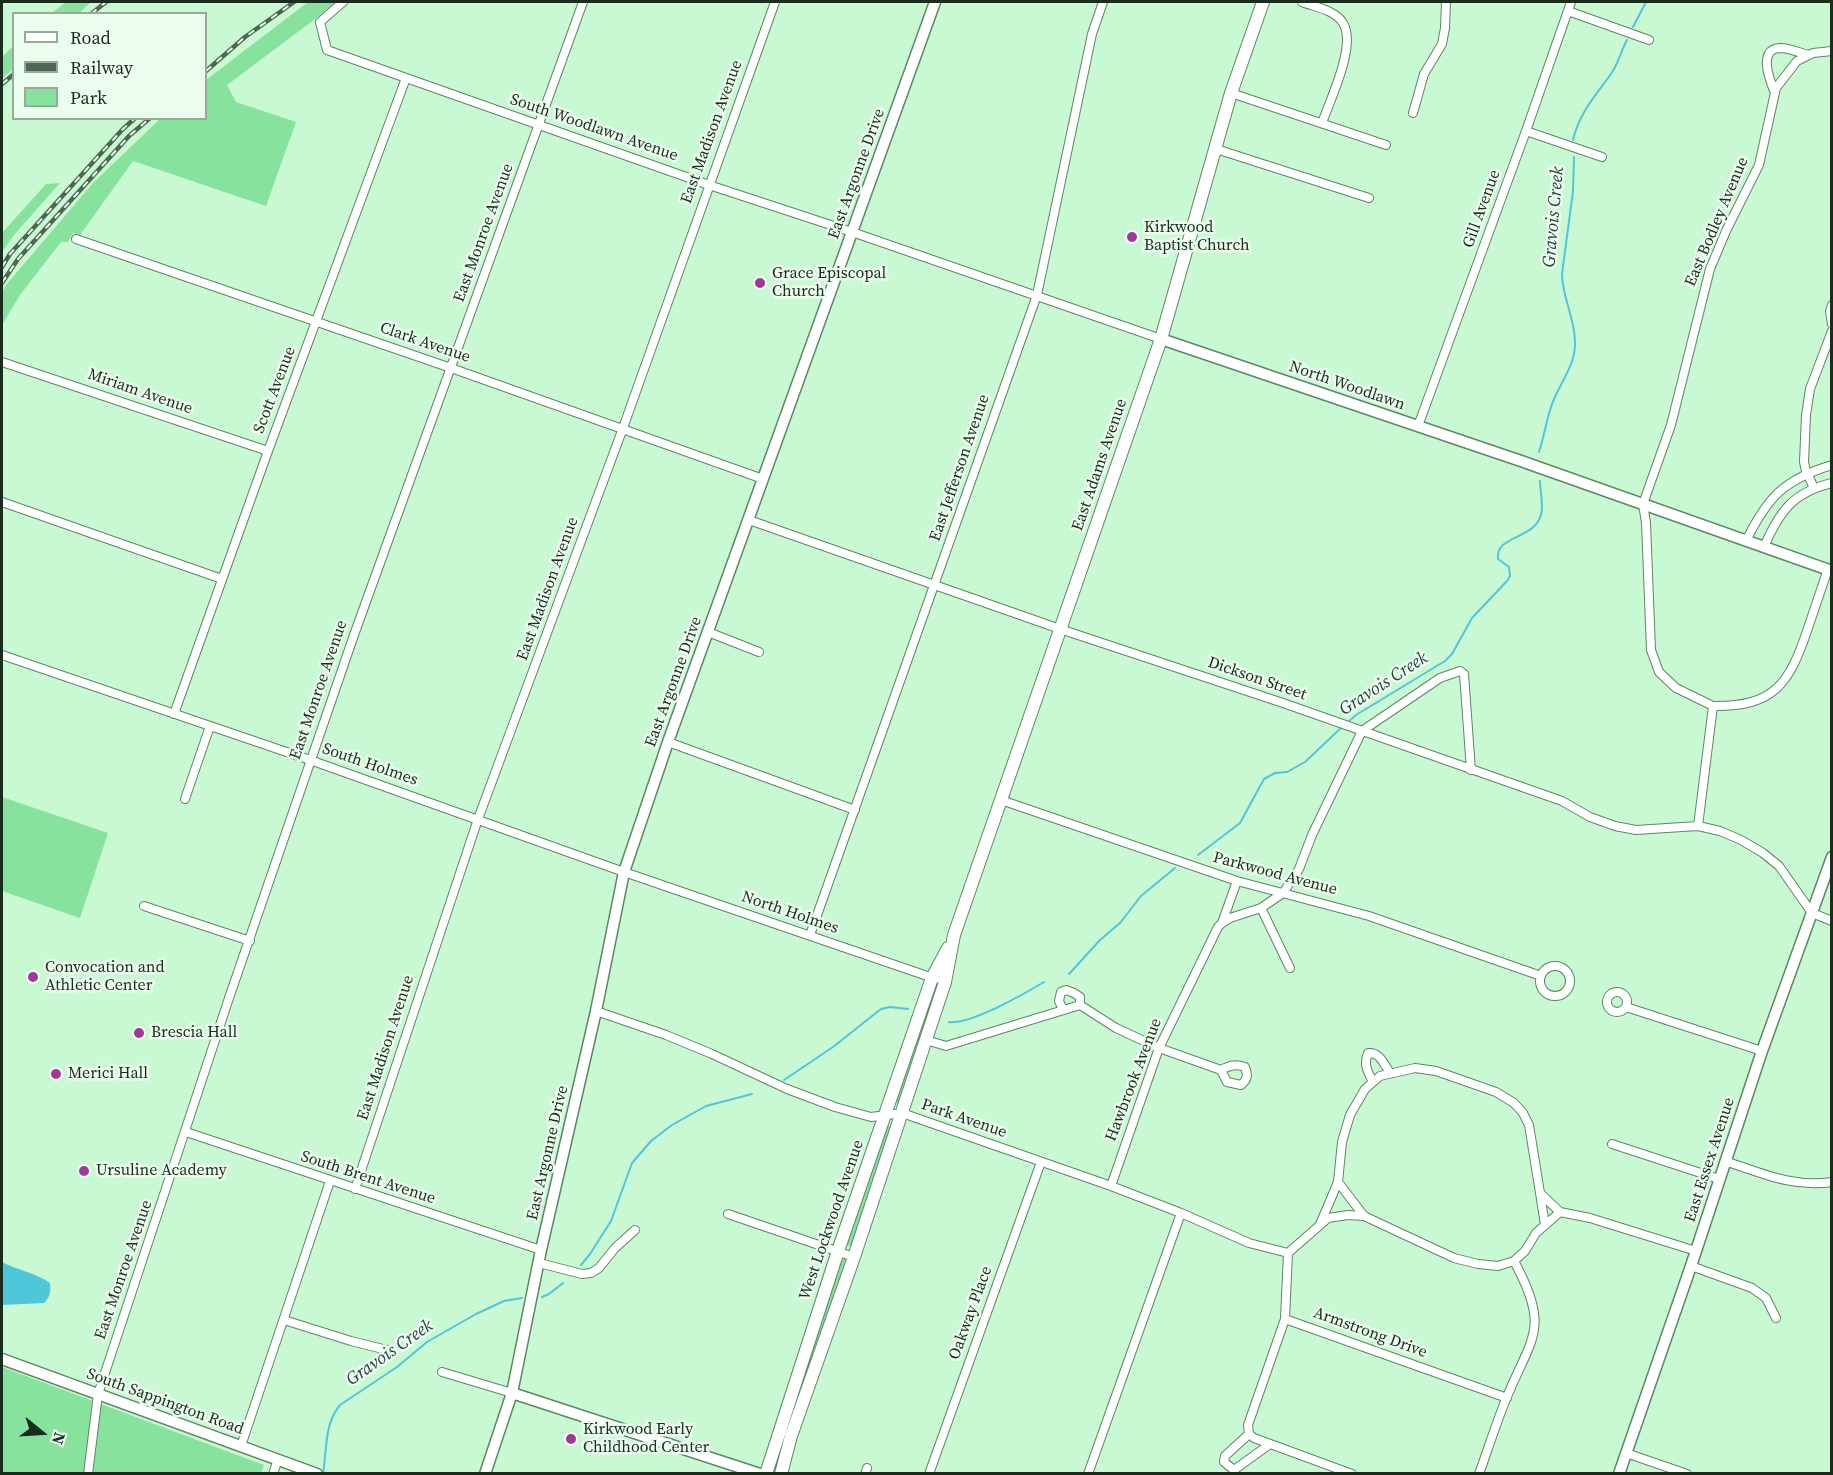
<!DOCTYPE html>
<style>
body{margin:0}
#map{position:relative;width:1833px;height:1475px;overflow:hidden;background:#c9f9d2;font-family:"Source Serif 4",serif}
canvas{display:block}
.frame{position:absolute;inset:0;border:3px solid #1a2c1e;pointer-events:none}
.legend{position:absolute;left:12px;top:12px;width:195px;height:108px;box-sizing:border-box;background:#ebfeee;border:2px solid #97aa9b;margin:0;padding:8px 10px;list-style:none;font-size:18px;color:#1a2c1e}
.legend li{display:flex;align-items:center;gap:12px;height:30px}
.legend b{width:30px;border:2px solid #97aa9b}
.north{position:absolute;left:12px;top:1403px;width:60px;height:60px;-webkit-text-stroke:4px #ebfeee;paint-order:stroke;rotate:108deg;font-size:16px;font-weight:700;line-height:24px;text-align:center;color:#1a2c1e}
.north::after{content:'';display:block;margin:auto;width:21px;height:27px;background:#1a2c1e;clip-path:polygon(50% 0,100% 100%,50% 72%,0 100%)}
</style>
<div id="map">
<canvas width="1833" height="1475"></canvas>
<div class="frame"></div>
<ul class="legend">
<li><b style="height:8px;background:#fff"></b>Road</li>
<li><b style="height:8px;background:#4c6752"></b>Railway</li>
<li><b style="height:16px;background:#86e29c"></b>Park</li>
</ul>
<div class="north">N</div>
</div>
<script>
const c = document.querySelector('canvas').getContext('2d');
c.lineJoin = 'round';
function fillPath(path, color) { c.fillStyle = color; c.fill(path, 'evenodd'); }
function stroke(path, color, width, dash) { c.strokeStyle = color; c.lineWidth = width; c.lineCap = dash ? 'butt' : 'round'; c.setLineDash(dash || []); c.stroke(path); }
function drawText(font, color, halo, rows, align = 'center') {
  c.font = font + ' "Source Serif 4",serif'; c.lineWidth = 5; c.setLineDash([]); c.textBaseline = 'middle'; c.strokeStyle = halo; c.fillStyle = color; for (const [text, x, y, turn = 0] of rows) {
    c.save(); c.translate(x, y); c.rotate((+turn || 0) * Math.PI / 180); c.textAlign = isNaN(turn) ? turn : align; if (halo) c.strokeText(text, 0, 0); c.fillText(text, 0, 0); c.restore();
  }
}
fillPath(new Path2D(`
 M66 2H91L79 13H52Z
 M308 2H336L311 22 227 85 236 102 296 122 266 206 133 161 80 235 73 233 68 242H61L20 295 2 325V292L6 285 93 183 160 119 206 118V80Z
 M13 46V69L2 79V57Z
 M60 183 14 235 2 252V233L46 184Z
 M2 797 108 833 80 918 2 891Z
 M934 990 935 993 924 1023 921 1049 899 1103H897L896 1101Z
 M887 1126 892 1127 853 1245 848 1246 847 1245Z
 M845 1258 847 1260 780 1461H777L790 1423 794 1397 840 1261Z
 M2 1367 264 1465 261 1473H2Z`), '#86e29c');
fillPath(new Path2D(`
 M2 1262C17 1270 36 1273 50 1283 51 1292 50 1297 44 1303L2 1305Z`), '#50c6da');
stroke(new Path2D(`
 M1633 27 1646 2
 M1573 140C1579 113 1596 95 1611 74 1618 64 1621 51 1627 40
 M1539 452C1544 437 1546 422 1551 407 1558 385 1576 366 1575 342 1575 318 1562 297 1562 274L1573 191 1574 157
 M1347 723 1356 715 1445 661 1452 654 1472 618 1507 581 1510 576 1509 567 1498 559C1495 535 1534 540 1541 515 1544 504 1540 492 1540 481
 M1198 855 1240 823 1264 779 1275 773 1287 772 1305 762 1342 727
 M1069 974 1100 940 1120 923 1141 896 1175 868
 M949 1022C970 1025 1024 994 1044 982
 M784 1080 833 1047 881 1009 890 1007 908 1009
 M581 1265 590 1254 611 1221 632 1163 651 1141 672 1125 706 1106 752 1094
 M542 1297 549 1294 563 1283
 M323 1474C327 1450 324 1424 340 1405L397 1367 427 1342 476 1314 504 1301 522 1298`), '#50c6da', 2);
const minor = new Path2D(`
 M343 2 320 22 327 50 709 185 852 232 1161 339
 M1302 2C1315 7 1335 10 1343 23 1357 45 1330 100 1322 123
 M1568 11 1649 40
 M1231 93 1386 145
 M1775 93C1770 81 1757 49 1780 48 1790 48 1800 53 1809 55
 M1413 113 1424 74 1442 44 1445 28 1446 2
 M1526 131 1602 157
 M1216 149 1369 198
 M76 239 451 368 763 479
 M1832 305 1830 311 1832 324
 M2 362 268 451
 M1418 426 1526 131 1571 2
 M1814 488 1806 471 1804 462 1806 415 1810 389 1832 331
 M2 502 222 579
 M749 520 1060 629 1283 703 1562 801 1590 817 1615 826 1636 830 1698 826 1720 831 1741 840 1763 853 1779 866 1812 913 1832 921
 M1746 541C1767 498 1784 479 1832 465
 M1764 547C1779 512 1793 492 1832 483
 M708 632 759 652
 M2 655 310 760 624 872 936 979
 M1713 706 1676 688 1659 672 1651 650 1646 523 1643 504 1671 425 1710 269 1726 231 1759 165 1776 88 1797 61 1813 53 1832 51
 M174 714 268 451 406 78
 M668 742 855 810
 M185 799 210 726
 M1001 800 1237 881 1369 916 1541 976
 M1698 826 1713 706C1774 707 1789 684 1807 631 1814 610 1821 590 1828 569
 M144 906 250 941
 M1261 908 1290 968
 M1222 923 1237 881
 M810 935 1037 295 1092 34 1103 2
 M1540 981a15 15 0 1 1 30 0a15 15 0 1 1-30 0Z
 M1607 1002a10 10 0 1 1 20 0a10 10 0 1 1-20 0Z
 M1626 1007 1762 1051
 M1063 1010 1059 1001 1061 992 1066 990 1074 993 1080 997V1005
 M596 1011 666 1035 712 1054 787 1089 835 1107 871 1117 902 1113 1111 1186 1181 1213 1249 1243 1288 1253
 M926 1040 946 1046 1080 1005 1116 1028 1159 1048 1221 1070 1227 1082 1241 1085C1248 1079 1248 1075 1245 1067 1236 1064 1230 1065 1221 1070
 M1373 1082C1368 1072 1363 1065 1368 1053 1380 1052 1384 1064 1390 1073
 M186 1132 541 1250
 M1612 1144 1719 1179
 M1725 1161C1761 1173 1793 1188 1832 1182
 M1338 1182 1364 1216 1454 1258 1478 1264 1498 1266 1514 1261 1525 1251 1536 1233 1560 1212 1590 1218 1696 1251
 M1111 1186 1159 1048 1218 927 1222 923 1230 918 1261 908 1283 893 1299 869 1312 835 1362 731 1440 678 1460 671 1464 674 1471 770
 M355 1189 478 819 623 428 775 2
 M1540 1193 1545 1225
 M728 1214 854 1257
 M1321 1222 1338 1182 1342 1142 1350 1115 1365 1089 1380 1076 1415 1068 1436 1071 1496 1092 1514 1103 1523 1113 1529 1125 1540 1193 1560 1212
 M1288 1253 1328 1218 1348 1215 1364 1216
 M539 1263 582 1274 591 1273 599 1268 615 1248 635 1230
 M1691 1266 1752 1288 1766 1298 1776 1318
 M1285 1319 1507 1398
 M284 1320 351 1341 391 1351
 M442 1372 512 1393
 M1249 1434 1254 1438 1352 1474
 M1270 1444 1234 1470 1224 1462 1225 1456 1249 1434 1248 1425 1285 1319 1288 1253
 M241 1446 330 1181
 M1626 1453 1687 1474
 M88 1474 98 1394 229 998 354 635 583 2
 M273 1474 278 1459
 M865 1474 867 1468
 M929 1474 1041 1162
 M1088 1474 1181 1213
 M1479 1474C1488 1449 1496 1424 1506 1399 1532 1336 1551 1329 1514 1261`);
const tertiary = new Path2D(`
 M1161 339 1521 461 1832 571
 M2 1359 317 1474
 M512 1393 760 1474
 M485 1474 512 1393 541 1250 596 1011 624 872 668 742 935 2
 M1619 1474 1691 1266 1762 1051 1832 857`);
const secondary = new Path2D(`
 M766 1474 838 1251 932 978 948 948
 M781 1474 791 1436 854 1257 945 982 954 935 1161 339 1231 93 1263 2`);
stroke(minor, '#5b8765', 10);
stroke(tertiary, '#5b8765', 13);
stroke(secondary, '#5b8765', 14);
stroke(minor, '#fff', 8);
stroke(tertiary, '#fff', 10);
stroke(secondary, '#fff', 12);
const rail = new Path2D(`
 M91 14 106 2
 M206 71 245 37 294 2
 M2 84 14 74
 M2 267 10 254 122 130 135 118
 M2 283 18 259 129 136 150 118`);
stroke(rail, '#4c6752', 4.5);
stroke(rail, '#ebfeee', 2, [7]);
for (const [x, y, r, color] of [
 [1132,237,6,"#a03799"],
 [760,283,6,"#a03799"],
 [33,977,6,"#a03799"],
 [139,1033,6,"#a03799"],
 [56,1074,6,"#a03799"],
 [84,1171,6,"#a03799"],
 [571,1439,6,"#a03799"]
]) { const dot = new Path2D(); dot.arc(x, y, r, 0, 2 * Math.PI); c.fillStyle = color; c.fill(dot); stroke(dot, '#ebfeee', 2); }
drawText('16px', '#1a2c1e', '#ebfeee', [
 ["South Woodlawn Avenue",594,128,19],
 ["East Madison Avenue",712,132,-70],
 ["East Argonne Drive",857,174,-70],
 ["Gill Avenue",1482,209,-70],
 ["East Bodley Avenue",1717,222,-67],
 ["East Monroe Avenue",484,233,-70],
 ["Clark Avenue",425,343,19],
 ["North Woodlawn",1347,386,19],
 ["Scott Avenue",275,390,-69],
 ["Miriam Avenue",140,392,19],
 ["East Adams Avenue",1100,465,-71],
 ["East Jefferson Avenue",960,468,-71],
 ["East Madison Avenue",548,589,-70],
 ["Dickson Street",1257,679,19],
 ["East Argonne Drive",674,682,-70],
 ["East Monroe Avenue",319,690,-71],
 ["South Holmes",370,765,19],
 ["Parkwood Avenue",1275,874,15],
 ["North Holmes",790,913,19],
 ["East Madison Avenue",386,1048,-72],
 ["Hawbrook Avenue",1134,1080,-69],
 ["Park Avenue",964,1119,19],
 ["East Argonne Drive",548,1153,-77],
 ["East Essex Avenue",1710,1160,-72],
 ["South Brent Avenue",368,1178,18],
 ["West Lockwood Avenue",832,1220,-71],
 ["East Monroe Avenue",124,1270,-71],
 ["Oakway Place",971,1313,-70],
 ["Armstrong Drive",1370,1333,20],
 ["South Sappington Road",165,1402,20]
]);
drawText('16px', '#1a2c1e', '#ebfeee', [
 ["Kirkwood",1144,228],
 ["Baptist Church",1144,246],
 ["Grace Episcopal",772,274],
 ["Church",772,292],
 ["Convocation and",45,968],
 ["Athletic Center",45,986],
 ["Brescia Hall",151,1033],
 ["Merici Hall",68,1074],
 ["Ursuline Academy",96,1171],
 ["Kirkwood Early",583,1430],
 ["Childhood Center",583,1448]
], 'left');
drawText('italic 18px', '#264045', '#ebfeee', [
 ["Gravois Creek",1554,217,-85],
 ["Gravois Creek",1384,684,-33],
 ["Gravois Creek",390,1353,-35]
]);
</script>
